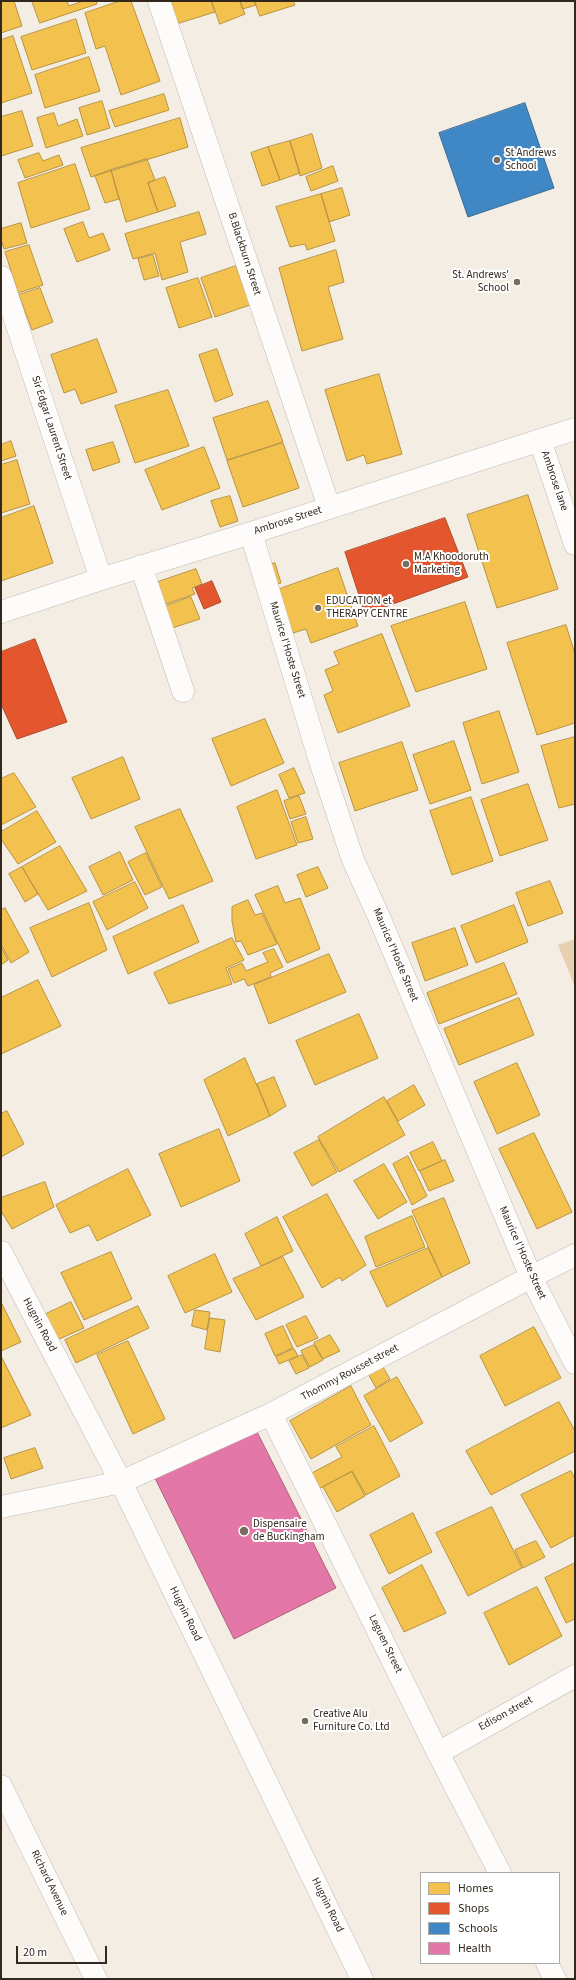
<!DOCTYPE html>
<style>
body{margin:0}
#map{position:relative;width:576px;height:1980px;overflow:hidden;background:#f4ede3;font-family:"Source Sans 3",sans-serif}
canvas{display:block}
.frame{position:absolute;inset:0;border:2px solid #32281d;pointer-events:none}
.legend{position:absolute;left:420px;top:1872px;width:140px;height:92px;box-sizing:border-box;background:#fff;border:1px solid #ada9a5;margin:0;padding:5px 7px;list-style:none;font-size:12px;color:#32281d}
.legend li{display:flex;align-items:center;gap:8px;height:20px}
.legend b{width:20px;border:1px solid #ada9a5}
.scale{position:absolute;left:16px;top:1946px;width:91px;height:18px;box-sizing:border-box;border:2px solid #32281d;border-top:0;padding-left:5px;font-size:12px;line-height:14px;white-space:nowrap;color:#32281d;-webkit-text-stroke:3px #fff;paint-order:stroke}
</style>
<div id="map">
<canvas width="576" height="1980"></canvas>
<div class="frame"></div>
<ul class="legend">
<li><b style="height:11px;background:#f2c14e"></b>Homes</li>
<li><b style="height:11px;background:#e4572e"></b>Shops</li>
<li><b style="height:11px;background:#3f88c5"></b>Schools</li>
<li><b style="height:11px;background:#e377a8"></b>Health</li>
</ul>
<div class="scale">20 m</div>
</div>
<script>
const c = document.querySelector('canvas').getContext('2d');
c.lineJoin = 'round';
function fillPath(path, color) { c.fillStyle = color; c.fill(path, 'evenodd'); }
function stroke(path, color, width, dash) { c.strokeStyle = color; c.lineWidth = width; c.lineCap = dash ? 'butt' : 'round'; c.setLineDash(dash || []); c.stroke(path); }
function drawText(font, color, halo, rows, align = 'center') {
  c.font = font + ' "Source Sans 3",sans-serif'; c.lineWidth = 4; c.setLineDash([]); c.textBaseline = 'middle'; c.strokeStyle = halo; c.fillStyle = color; for (const [text, x, y, turn = 0] of rows) {
    c.save(); c.translate(x, y); c.rotate((+turn || 0) * Math.PI / 180); c.textAlign = isNaN(turn) ? turn : align; if (halo) c.strokeText(text, 0, 0); c.fillText(text, 0, 0); c.restore();
  }
}
fillPath(new Path2D(`
 M575 939V987L558 945Z`), '#e7d0b2');
const homes = new Path2D(`
 M1 1H14L22 26 1 33Z
 M32 1H67L69 6 83 1H96L97 4 40 23Z
 M120 1H131L160 81 121 95 105 46 96 49 85 13Z
 M165 1H211L215 12 173 25Z
 M212 1H240L245 14 220 24Z
 M240 1H254L256 5 243 9Z
 M255 1H293L295 5 260 16Z
 M76 19 86 53 32 70 21 37Z
 M13 36 32 93 1 103V40Z
 M89 57 100 91 45 108 35 75Z
 M164 94 169 110 115 127 109 111Z
 M102 101 110 128 87 135 79 108Z
 M22 111 33 146 1 156V117Z
 M54 113 58 126 77 119 83 136 46 148 37 118Z
 M180 118 188 147 91 177 81 148Z
 M312 134 322 168 300 176 290 141Z
 M290 141 300 173 280 180 268 147Z
 M268 147 280 180 262 186 251 153Z
 M39 153 43 161 59 155 63 165 25 178 18 160Z
 M147 159 155 180 148 183 158 212 126 222 111 170Z
 M75 164 90 209 31 228 18 183Z
 M333 166 338 181 311 191 306 177Z
 M111 170 119 199 105 203 95 176Z
 M165 177 176 206 158 212 148 183Z
 M342 188 350 215 329 222 321 194Z
 M321 194 335 241 307 250 305 244 290 247 276 207Z
 M199 212 206 234 180 242 188 272 162 280 155 253 133 259 125 234Z
 M83 222 89 238 103 233 110 250 77 262 64 229Z
 M21 223 27 243 4 249 1 239V229Z
 M29 245 43 285 18 293 5 252Z
 M336 250 344 282 328 287 343 339 302 351 279 268Z
 M153 255 159 276 144 280 138 259Z
 M236 266 250 305 215 317 201 278Z
 M198 278 212 317 179 328 166 288Z
 M40 288 53 322 32 330 19 295Z
 M97 339 117 392 81 404 75 389 64 393 51 355Z
 M217 349 233 395 215 402 199 355Z
 M379 374 402 454 367 464 364 455 347 461 325 390Z
 M168 390 189 446 135 463 115 406Z
 M268 401 283 442 227 460 213 418Z
 M11 441 16 456 1 461V445Z
 M113 442 120 462 93 471 86 450Z
 M283 443 299 488 243 507 227 461Z
 M204 447 220 488 162 510 145 470Z
 M17 460 30 504 1 513V465Z
 M528 495 558 589 497 608 467 515Z
 M230 496 238 521 220 527 211 501Z
 M34 506 53 563 1 581V518Z
 M275 563 281 583 269 587 262 567Z
 M338 568 358 626 311 643 306 629 293 633 277 590Z
 M196 569 202 584 192 588 195 594 163 605 155 583Z
 M191 597 200 619 172 628 163 607Z
 M465 602 487 669 416 692 391 626Z
 M566 625 575 654V723L537 735 507 643Z
 M382 634 410 706 338 733 324 695 333 691 325 670 339 664 334 652Z
 M499 711 519 772 482 784 463 723Z
 M265 719 284 763 231 786 212 739Z
 M575 737V804L559 808 541 746Z
 M454 741 471 790 430 804 413 755Z
 M402 742 418 790 355 811 339 763Z
 M123 757 140 799 91 819 72 778Z
 M294 768 305 793 289 798 279 775Z
 M14 773 36 807 1 825V779Z
 M528 784 548 840 500 856 481 800Z
 M277 790 297 845 256 859 237 807Z
 M299 796 306 814 290 819 284 801Z
 M471 797 493 861 452 875 430 811Z
 M180 809 213 881 169 899 135 827Z
 M37 811 56 842 18 864 1 839V832Z
 M306 817 313 839 298 843 291 822Z
 M60 846 87 891 48 910 22 867Z
 M120 852 133 880 103 895 89 867Z
 M146 853 162 887 145 895 128 862Z
 M22 867 38 894 25 902 9 874Z
 M318 867 328 888 306 897 297 875Z
 M550 881 563 913 528 926 516 893Z
 M135 882 148 908 107 930 93 902Z
 M278 886 285 903 300 898 320 949 287 963 255 895Z
 M248 900 255 915 262 913 277 944 248 955 241 941 236 942 232 921V907Z
 M89 903 107 950 52 977 30 928Z
 M183 905 199 942 128 974 113 937Z
 M514 905 528 942 476 963 461 926Z
 M5 908 29 952 11 963 1 944V910Z
 M455 928 468 965 425 981 412 943Z
 M232 938 244 960 226 968 232 984 169 1004 154 973Z
 M1 947 8 960 1 965Z
 M274 949 283 967 270 973 271 977 248 986 244 979 234 983 228 969 242 963 246 971 268 962 263 953Z
 M329 954 346 992 269 1024 254 985Z
 M504 963 517 994 439 1024 427 993Z
 M38 980 61 1026 1 1054V998Z
 M519 998 534 1035 459 1065 444 1029Z
 M359 1014 378 1058 315 1085 296 1041Z
 M245 1058 270 1116 228 1136 204 1080Z
 M517 1063 540 1115 497 1134 474 1082Z
 M274 1077 286 1106 270 1116 257 1084Z
 M414 1085 425 1105 398 1121 387 1101Z
 M384 1097 405 1135 339 1172 318 1137Z
 M7 1111 24 1144 1 1157V1114Z
 M219 1129 240 1181 181 1207 159 1154Z
 M534 1133 572 1212 537 1229 499 1149Z
 M319 1140 337 1172 312 1186 294 1153Z
 M433 1142 442 1161 419 1171 410 1153Z
 M408 1156 427 1196 412 1205 393 1164Z
 M445 1160 454 1181 429 1191 420 1171Z
 M384 1164 407 1202 378 1219 354 1181Z
 M128 1169 151 1215 97 1241 89 1225 70 1233 56 1205Z
 M45 1182 54 1207 12 1229 1 1211V1198Z
 M327 1194 366 1265 342 1281 340 1277 322 1288 283 1217Z
 M444 1198 470 1263 442 1277 412 1211Z
 M412 1216 425 1247 376 1267 365 1237Z
 M277 1217 293 1251 261 1266 245 1234Z
 M428 1248 442 1277 387 1307 370 1272Z
 M111 1252 132 1299 84 1320 61 1273Z
 M215 1254 232 1292 185 1313 168 1276Z
 M283 1257 304 1297 256 1320 233 1279Z
 M1 1302 21 1342 1 1351Z
 M71 1302 84 1328 57 1340 44 1315Z
 M138 1306 149 1328 76 1363 65 1340Z
 M195 1310 210 1312 207 1330 192 1326Z
 M306 1316 318 1338 297 1347 286 1325Z
 M210 1318 225 1320 220 1352 205 1349Z
 M283 1326 293 1348 275 1356 265 1334Z
 M534 1327 561 1378 505 1406 480 1356Z
 M330 1335 340 1351 323 1359 314 1343Z
 M128 1341 165 1419 133 1434 97 1355Z
 M314 1345 323 1360 310 1367 301 1351Z
 M294 1349 298 1356 279 1364 276 1357Z
 M302 1355 309 1368 296 1374 289 1361Z
 M1 1356 31 1415 1 1428Z
 M380 1362 390 1379 376 1388 366 1370Z
 M397 1377 423 1423 390 1442 364 1396Z
 M351 1386 371 1425 311 1459 290 1421Z
 M559 1402 575 1431V1451L491 1495 466 1451Z
 M374 1426 400 1476 366 1495 352 1471 317 1490 308 1475 342 1457 336 1447Z
 M35 1448 43 1468 11 1479 4 1458Z
 M571 1471 575 1479V1535L551 1548 521 1495Z
 M352 1472 365 1496 337 1512 323 1487Z
 M492 1507 522 1568 468 1596 436 1533Z
 M413 1513 432 1552 389 1574 370 1535Z
 M536 1541 545 1557 523 1568 515 1550Z
 M575 1563V1619L566 1623 545 1578Z
 M422 1565 446 1613 404 1632 382 1588Z
 M537 1587 562 1636 509 1665 484 1613Z`);
fillPath(homes, '#f2c14e');
stroke(homes, '#b8933f', 1);
const shops = new Path2D(`
 M445 518 468 577 365 614 345 552Z
 M212 581 221 602 204 609 195 588Z
 M35 639 67 722 17 739 1 704V652Z`);
fillPath(shops, '#e4572e');
stroke(shops, '#af4929', 1);
const schools = new Path2D(`
 M525 103 554 188 468 217 439 133Z`);
fillPath(schools, '#3f88c5');
stroke(schools, '#3b6b93', 1);
const health = new Path2D(`
 M253 1424 336 1588 234 1639 153 1474Z`);
fillPath(health, '#e377a8');
stroke(health, '#ae5f7e', 1);
const minor = new Path2D(`
 M159 1 329 507
 M1 277 101 579
 M540 440 575 544
 M251 533 320 761 353 860 379 917 531 1277 575 1363
 M141 566 183 691
 M1 612 101 579 251 533 575 429
 M271 1414 438 1753 500 1873
 M1 1507 121 1482 271 1414 531 1277 575 1255
 M438 1753 575 1676
 M1 1786 96 1979
 M547 1963 555 1979`);
const major = new Path2D(`
 M1 1252 121 1482 362 1979`);
stroke(minor, '#c2bbb1', 23);
stroke(major, '#c2bbb1', 23);
stroke(minor, '#fdfcfb', 22);
stroke(major, '#fdfcfb', 22);
for (const [x, y, r, color] of [
 [497,160,4,"#766d62"],
 [517,282,4,"#766d62"],
 [406,564,4,"#766d62"],
 [318,608,4,"#766d62"],
 [244,1531,5,"#766d62"],
 [305,1721,4,"#766d62"]
]) { const dot = new Path2D(); dot.arc(x, y, r, 0, 2 * Math.PI); c.fillStyle = color; c.fill(dot); stroke(dot, '#fff', 1.5); }
drawText('11px', '#32281d', '#fff', [
 ["St Andrews",505,154],
 ["School",505,167],
 ["St. Andrews'",509,276,"right"],
 ["School",509,289,"right"],
 ["M.A Khoodoruth",414,558],
 ["Marketing",414,571],
 ["EDUCATION et",326,602],
 ["THERAPY CENTRE",326,615],
 ["Dispensaire",253,1525],
 ["de Buckingham",253,1538],
 ["Creative Alu",313,1715],
 ["Furniture Co. Ltd",313,1728]
], 'left');
drawText('11px', '#32281d', '#fff', [
 ["B.Blackburn Street",244,254,72],
 ["Sir Edgar Laurent Street",51,428,72],
 ["Ambrose lane",554,481,71],
 ["Ambrose Street",288,521,-18],
 ["Maurice I'Hoste Street",287,650,73],
 ["Maurice I'Hoste Street",395,955,67],
 ["Maurice I'Hoste Street",522,1253,66],
 ["Hugnin Road",39,1325,62],
 ["Thommy Rousset street",350,1373,-28],
 ["Hugnin Road",185,1614,64],
 ["Leguen Street",385,1644,64],
 ["Edison street",506,1714,-29],
 ["Richard Avenue",49,1883,64],
 ["Hugnin Road",327,1905,64]
]);
</script>
